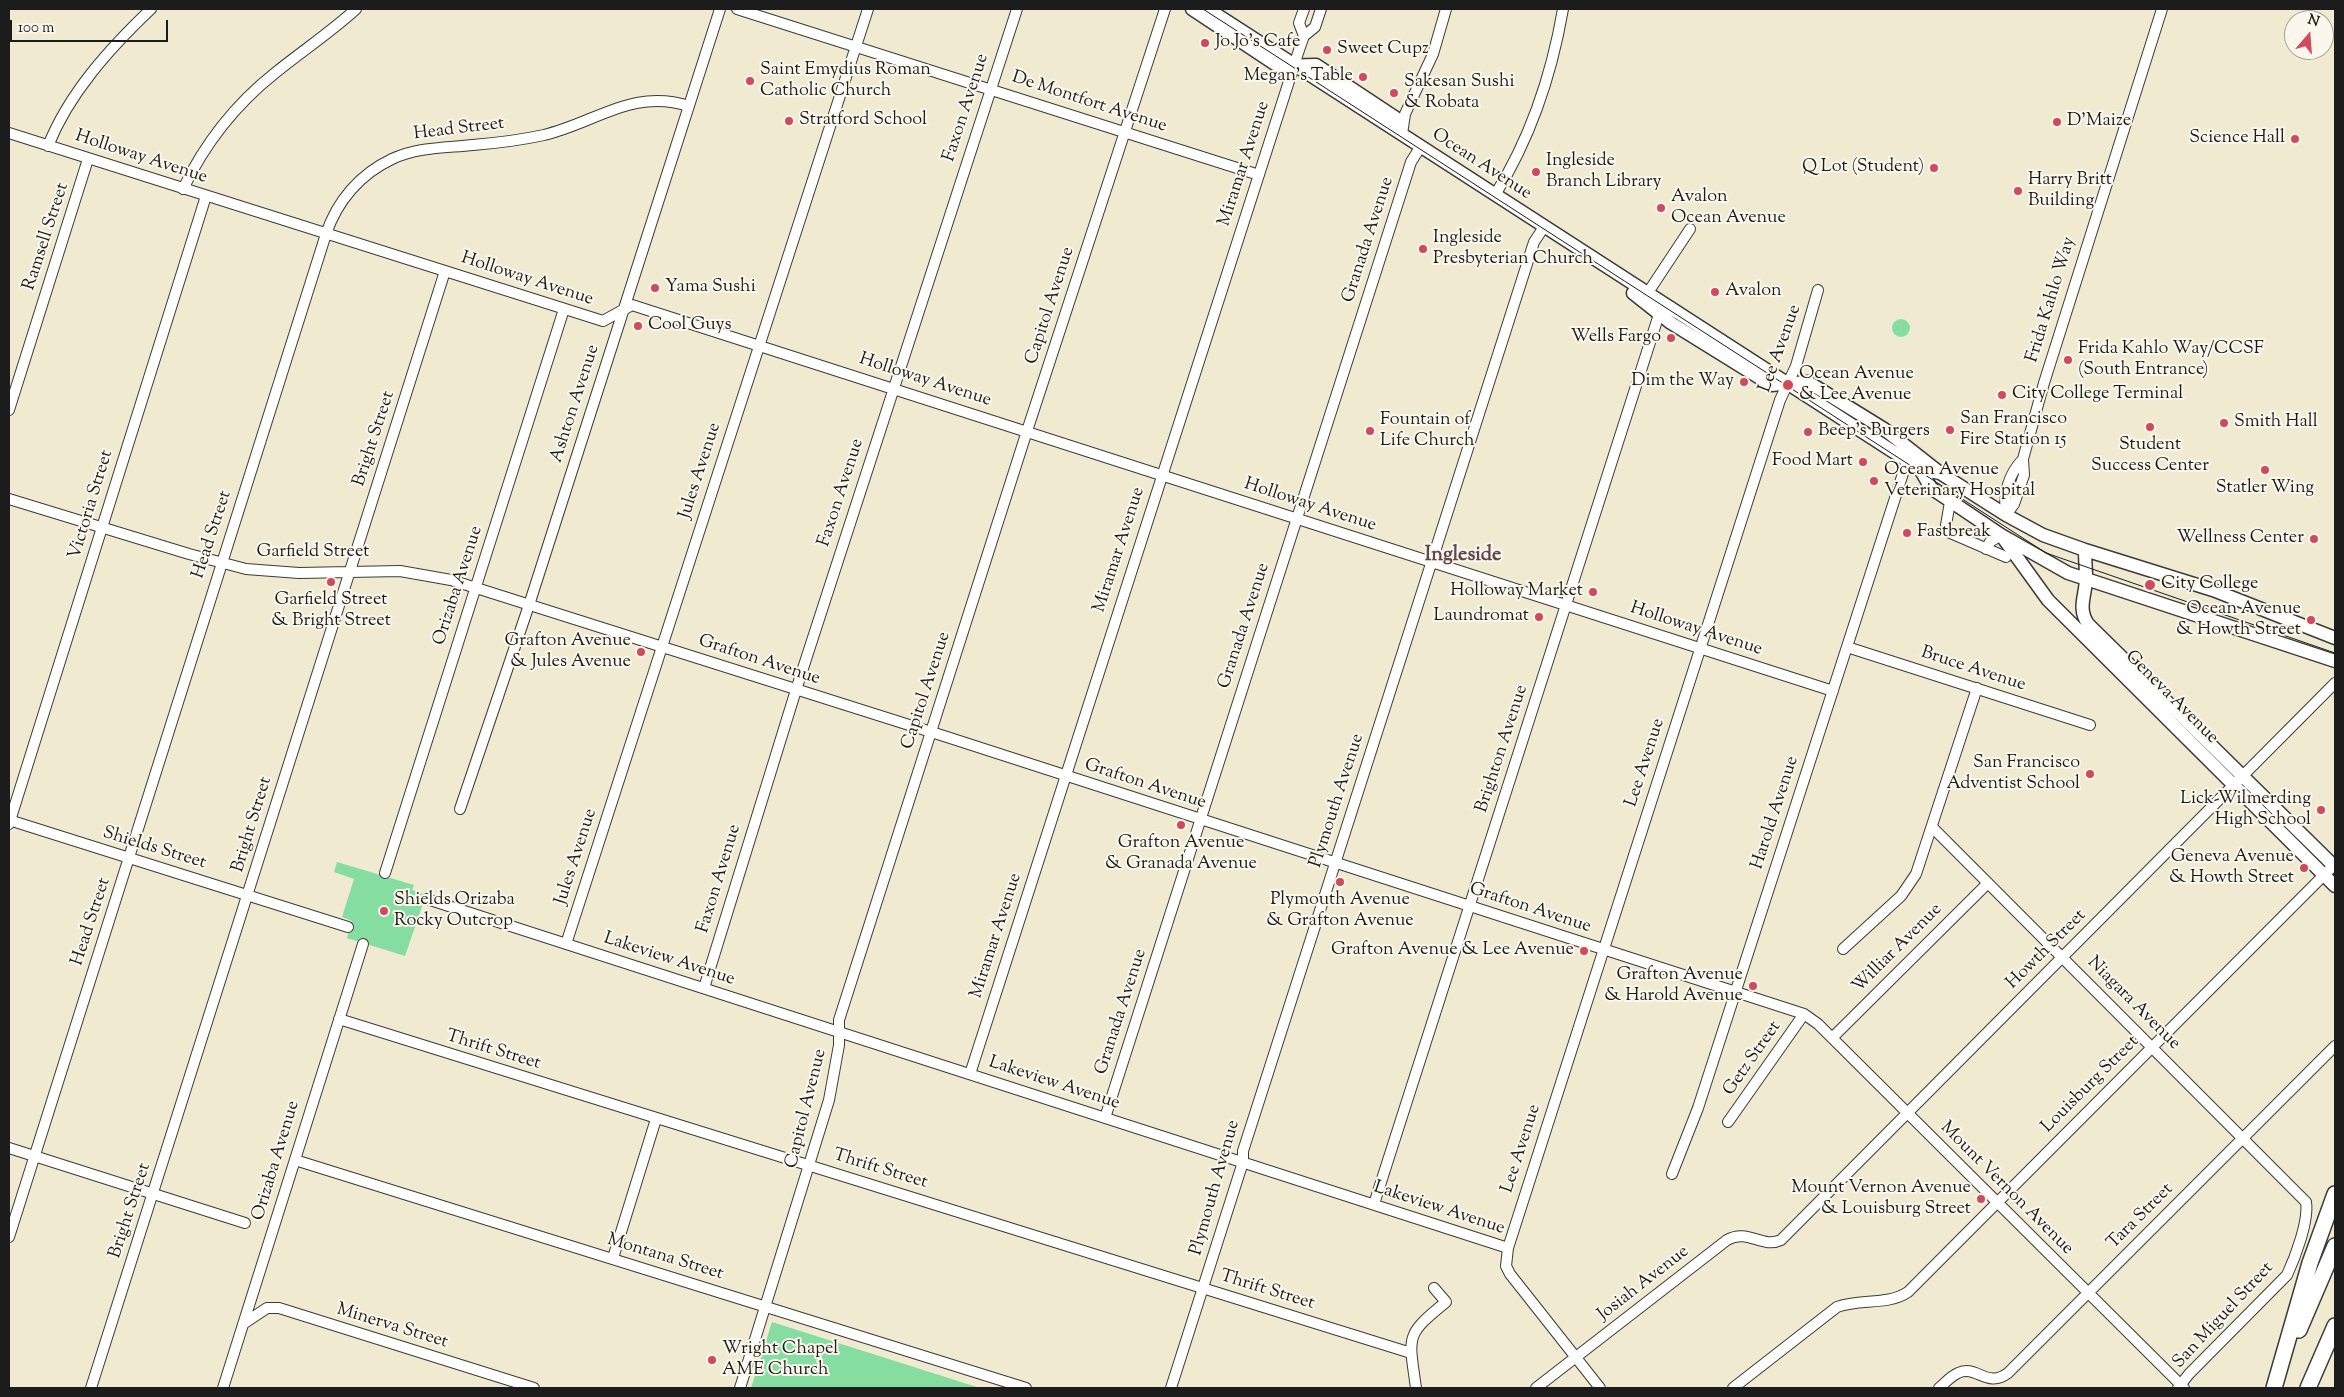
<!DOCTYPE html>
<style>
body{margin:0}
#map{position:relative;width:2344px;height:1397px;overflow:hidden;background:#f0ead0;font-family:"Sorts Mill Goudy",serif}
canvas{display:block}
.frame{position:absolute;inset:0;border:10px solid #1c1c1c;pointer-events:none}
.north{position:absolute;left:2284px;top:10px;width:50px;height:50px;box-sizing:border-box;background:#fbf7ec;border:1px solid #a29f99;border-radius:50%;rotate:18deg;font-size:14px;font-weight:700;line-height:20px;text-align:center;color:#1c1c1c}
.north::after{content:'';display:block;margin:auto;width:18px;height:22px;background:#d1495b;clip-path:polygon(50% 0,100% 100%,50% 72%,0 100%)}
.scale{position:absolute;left:10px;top:20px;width:158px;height:22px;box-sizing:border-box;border:2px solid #1c1c1c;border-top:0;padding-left:6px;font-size:15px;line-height:18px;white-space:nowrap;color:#1c1c1c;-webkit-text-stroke:4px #fbf7ec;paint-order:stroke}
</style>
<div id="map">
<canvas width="2344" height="1397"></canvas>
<div class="frame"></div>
<div class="north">N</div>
<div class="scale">100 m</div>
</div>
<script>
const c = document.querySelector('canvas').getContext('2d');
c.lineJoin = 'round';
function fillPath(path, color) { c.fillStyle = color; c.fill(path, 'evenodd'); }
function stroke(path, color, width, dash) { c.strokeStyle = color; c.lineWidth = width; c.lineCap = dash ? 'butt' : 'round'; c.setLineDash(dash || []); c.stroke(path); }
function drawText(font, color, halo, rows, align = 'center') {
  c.font = font + ' "Sorts Mill Goudy",serif'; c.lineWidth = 4; c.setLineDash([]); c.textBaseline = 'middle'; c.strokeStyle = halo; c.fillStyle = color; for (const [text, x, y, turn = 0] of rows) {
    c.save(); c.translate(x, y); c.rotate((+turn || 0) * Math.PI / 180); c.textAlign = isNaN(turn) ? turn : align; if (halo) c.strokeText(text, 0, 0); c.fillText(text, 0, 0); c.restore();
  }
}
fillPath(new Path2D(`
 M1892 328a9 9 0 1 1 18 0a9 9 0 1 1-18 0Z
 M337 862 414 885 412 890 426 895 405 956 347 938 352 921 342 917 354 879 334 872Z
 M772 1322 980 1388H751Z`), '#86dda1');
const minor = new Path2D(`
 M737 9 1259 175
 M1304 36 1299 23 1304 9
 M9 133 603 321 632 305 1833 691
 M1402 134 1405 114 1433 54 1446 9
 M48 146C69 93 110 48 151 9
 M183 189C205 143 236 104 275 73 302 51 331 32 356 9
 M1495 195C1530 139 1552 73 1563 9
 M1647 294 1690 229
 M9 410 88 159
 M9 499 189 554 246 569 299 573 400 571 451 580 947 737 1804 1014 1818 1024 2184 1388
 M1950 502 1946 525 1948 532 2006 557
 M2006 515 2014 504 2024 475 2023 459 2044 383 2162 9
 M2006 515C2003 493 2008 475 2023 459
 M1986 549 1990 542 2001 535
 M1847 647 2090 725
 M460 809 529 605 720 9
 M9 820 348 927
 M9 824 206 196
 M1932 827 2306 1202C2309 1221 2295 1258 2287 1275L2189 1374 2178 1388
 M385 873 564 309
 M427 899 1508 1248 1506 1266 1510 1274 1600 1388
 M566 944 868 9
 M1843 949 1901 896 1916 874 1977 688
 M704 988 796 690 1017 9
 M339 1019 1411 1353
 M1832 1038 1988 883
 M970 1074 1300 47 1304 36 1315 27 1321 9
 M1105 1118 1411 162 1421 146
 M1728 1122 1804 1014
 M9 1148 245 1223
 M295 1160 1026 1388
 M1672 1174 1698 1108 1907 461
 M1374 1204 1661 308
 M9 1237 326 234C337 201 360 174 392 159 418 147 444 148 473 145 497 143 521 140 544 135 597 122 633 88 689 106
 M1508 1248 1780 400 1796 366 1818 290
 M613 1258 656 1119
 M243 1324 267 1308H279L534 1388
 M91 1388 445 271
 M223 1388 363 944
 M740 1388 829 1100 839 1045V1020L1027 431 1165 9
 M1171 1388 1243 1162V1151L1534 242 1544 227
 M1416 1388C1409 1336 1404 1336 1446 1302L1434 1288
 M1536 1388 1727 1240C1748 1228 1762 1249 1781 1240L2335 683
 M1733 1388 1837 1307C1860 1298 1887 1306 1908 1292L2334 865
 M1939 1388C1945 1383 1951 1376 1958 1373 1976 1364 1987 1389 2008 1373L2335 1046`);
const major = new Path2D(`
 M1192 9 1278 66 1316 65 1396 118 1402 134
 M1208 9 1920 469 1940 473
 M1633 293 1671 323 1771 385 1808 382 1884 429 1940 473 2006 515 2043 535 2085 550 2213 590 2335 638
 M1920 469 1931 488 2001 535 2068 573 2335 661
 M2001 535 2048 600 2335 886
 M2085 550C2085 560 2086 569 2086 578 2086 595 2077 608 2088 624L2335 867`);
const highway = new Path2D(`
 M2299 1330 2335 1246
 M2274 1388 2310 1263 2335 1194
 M2308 1388 2335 1326`);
stroke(minor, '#3c3b37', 12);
stroke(major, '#3c3b37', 15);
stroke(highway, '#3c3b37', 18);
stroke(minor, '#fff', 10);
stroke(major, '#fff', 12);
stroke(highway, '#fff', 15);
stroke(new Path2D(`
 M1203 9 2046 553 2335 653`), '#1c1c1c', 1);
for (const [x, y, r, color] of [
 [1205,43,5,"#d1495b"],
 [1327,50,5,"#d1495b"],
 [1363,77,5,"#d1495b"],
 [750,81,5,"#d1495b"],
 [1394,93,5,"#d1495b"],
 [789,121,5,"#d1495b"],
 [2057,122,5,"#d1495b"],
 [2295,139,5,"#d1495b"],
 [1934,168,5,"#d1495b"],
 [1536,172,5,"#d1495b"],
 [2018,191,5,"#d1495b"],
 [1661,208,5,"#d1495b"],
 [1423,249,5,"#d1495b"],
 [655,288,5,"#d1495b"],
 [1715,292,5,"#d1495b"],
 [638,326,5,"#d1495b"],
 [1671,338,5,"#d1495b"],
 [2068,360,5,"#d1495b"],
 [1744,382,5,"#d1495b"],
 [1788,385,6,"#d1495b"],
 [2002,395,5,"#d1495b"],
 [2224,423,5,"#d1495b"],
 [2150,427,5,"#d1495b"],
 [1950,430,5,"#d1495b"],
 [1370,431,5,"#d1495b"],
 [1808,432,5,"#d1495b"],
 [1863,462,5,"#d1495b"],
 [2265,470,5,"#d1495b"],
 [1874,481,5,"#d1495b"],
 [1907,533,5,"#d1495b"],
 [2314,539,5,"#d1495b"],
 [331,582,5,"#d1495b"],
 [2150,585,6,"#d1495b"],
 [1593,592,5,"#d1495b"],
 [1539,617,5,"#d1495b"],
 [2311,620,5,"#d1495b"],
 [641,652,5,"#d1495b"],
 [2090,774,5,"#d1495b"],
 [2321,810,5,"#d1495b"],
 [1181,825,5,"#d1495b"],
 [2304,868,5,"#d1495b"],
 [1340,882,5,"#d1495b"],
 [384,911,5,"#d1495b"],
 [1584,951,5,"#d1495b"],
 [1753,986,5,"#d1495b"],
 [1981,1199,5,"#d1495b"],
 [712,1360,5,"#d1495b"]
]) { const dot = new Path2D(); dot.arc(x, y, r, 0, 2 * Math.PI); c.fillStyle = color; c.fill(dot); stroke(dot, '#fbf7ec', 2); }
drawText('18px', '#1c1c1c', '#fbf7ec', [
 ["Jo Jo's Cafe",1215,43],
 ["Sweet Cupz",1337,50],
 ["Saint Emydius Roman",760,71],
 ["Catholic Church",760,92],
 ["Megan's Table",1353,77,"right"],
 ["Sakesan Sushi",1404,83],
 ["& Robata",1404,104],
 ["Stratford School",799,121],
 ["D'Maize",2067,122],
 ["Science Hall",2285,139,"right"],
 ["Ingleside",1546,162],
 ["Branch Library",1546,183],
 ["Q Lot (Student)",1924,168,"right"],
 ["Harry Britt",2028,181],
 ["Building",2028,202],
 ["Avalon",1671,198],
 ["Ocean Avenue",1671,219],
 ["Ingleside",1433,239],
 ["Presbyterian Church",1433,260],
 ["Yama Sushi",665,288],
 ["Avalon",1725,292],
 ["Cool Guys",648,326],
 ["Wells Fargo",1661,338,"right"],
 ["Frida Kahlo Way/CCSF",2078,350],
 ["(South Entrance)",2078,371],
 ["Ocean Avenue",1799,375],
 ["& Lee Avenue",1799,396],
 ["Dim the Way",1734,382,"right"],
 ["City College Terminal",2012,395],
 ["San Francisco",1960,420],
 ["Fire Station 15",1960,441],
 ["Fountain of",1380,421],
 ["Life Church",1380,442],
 ["Smith Hall",2234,423],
 ["Beep's Burgers",1818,432],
 ["Student",2150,446,"center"],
 ["Success Center",2150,467,"center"],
 ["Food Mart",1853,462,"right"],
 ["Ocean Avenue",1884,471],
 ["Veterinary Hospital",1884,492],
 ["Statler Wing",2265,489,"center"],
 ["Fastbreak",1917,533],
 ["Wellness Center",2304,539,"right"],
 ["City College",2161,585],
 ["Holloway Market",1583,592,"right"],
 ["Garfield Street",331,601,"center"],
 ["& Bright Street",331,622,"center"],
 ["Ocean Avenue",2301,610,"right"],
 ["& Howth Street",2301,631,"right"],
 ["Laundromat",1529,617,"right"],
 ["Grafton Avenue",631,642,"right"],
 ["& Jules Avenue",631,663,"right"],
 ["San Francisco",2080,764,"right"],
 ["Adventist School",2080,785,"right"],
 ["Lick-Wilmerding",2311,800,"right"],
 ["High School",2311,821,"right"],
 ["Grafton Avenue",1181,844,"center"],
 ["& Granada Avenue",1181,865,"center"],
 ["Geneva Avenue",2294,858,"right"],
 ["& Howth Street",2294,879,"right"],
 ["Shields Orizaba",394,901],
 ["Rocky Outcrop",394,922],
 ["Plymouth Avenue",1340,901,"center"],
 ["& Grafton Avenue",1340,922,"center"],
 ["Grafton Avenue & Lee Avenue",1574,951,"right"],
 ["Grafton Avenue",1743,976,"right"],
 ["& Harold Avenue",1743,997,"right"],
 ["Mount Vernon Avenue",1971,1189,"right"],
 ["& Louisburg Street",1971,1210,"right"],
 ["Wright Chapel",722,1350],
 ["AME Church",722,1371]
], 'left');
drawText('18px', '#1c1c1c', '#fbf7ec', [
 ["De Montfort Avenue",1089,103,18],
 ["Faxon Avenue",967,108,-72],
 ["Head Street",459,130,-7],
 ["Holloway Avenue",141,158,18],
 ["Miramar Avenue",1245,164,-72],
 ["Ocean Avenue",1481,165,33],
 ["Ramsell Street",47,237,-72],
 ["Granada Avenue",1369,240,-72],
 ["Holloway Avenue",527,280,18],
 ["Frida Kahlo Way",2052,300,-73],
 ["Capitol Avenue",1051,306,-72],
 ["Lee Avenue",1781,349,-70],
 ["Holloway Avenue",925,381,18],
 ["Ashton Avenue",576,404,-72],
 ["Bright Street",375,439,-72],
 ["Jules Avenue",701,471,-72],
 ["Faxon Avenue",842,493,-72],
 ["Victoria Street",92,505,-73],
 ["Holloway Avenue",1310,506,18],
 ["Head Street",213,535,-72],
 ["Miramar Avenue",1120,550,-72],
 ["Garfield Street",313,553],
 ["Orizaba Avenue",459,586,-72],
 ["Granada Avenue",1245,626,-72],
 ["Holloway Avenue",1696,630,18],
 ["Grafton Avenue",759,661,18],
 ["Bruce Avenue",1973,670,18],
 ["Capitol Avenue",927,691,-72],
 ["Geneva Avenue",2171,698,45],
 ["Brighton Avenue",1503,749,-72],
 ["Lee Avenue",1646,763,-72],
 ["Grafton Avenue",1145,785,18],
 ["Plymouth Avenue",1338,801,-72],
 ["Harold Avenue",1776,813,-72],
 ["Bright Street",253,825,-73],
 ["Shields Street",154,849,17],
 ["Jules Avenue",577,857,-72],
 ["Faxon Avenue",720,879,-73],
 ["Grafton Avenue",1530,909,18],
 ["Head Street",92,922,-72],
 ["Miramar Avenue",997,936,-72],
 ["Williar Avenue",1898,949,-45],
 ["Howth Street",2047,950,-45],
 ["Lakeview Avenue",669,960,18],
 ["Niagara Avenue",2133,1004,45],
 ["Granada Avenue",1122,1012,-72],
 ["Thrift Street",493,1051,17],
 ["Getz Street",1753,1059,-55],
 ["Lakeview Avenue",1054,1084,18],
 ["Louisburg Street",2091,1085,-45],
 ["Capitol Avenue",807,1109,-76],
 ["Lee Avenue",1522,1149,-72],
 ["Orizaba Avenue",277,1161,-73],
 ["Thrift Street",880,1170,17],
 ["Plymouth Avenue",1216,1188,-74],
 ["Mount Vernon Avenue",2006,1189,45],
 ["Lakeview Avenue",1439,1209,18],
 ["Bright Street",131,1211,-72],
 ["Tara Street",2141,1217,-45],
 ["Montana Street",665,1258,17],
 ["Josiah Avenue",1644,1284,-38],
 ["Thrift Street",1267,1291,17],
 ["San Miguel Street",2224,1316,-47],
 ["Minerva Street",392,1327,17]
]);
drawText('bold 20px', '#62464f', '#fbf7ec', [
 ["Ingleside",1463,557]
]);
</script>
